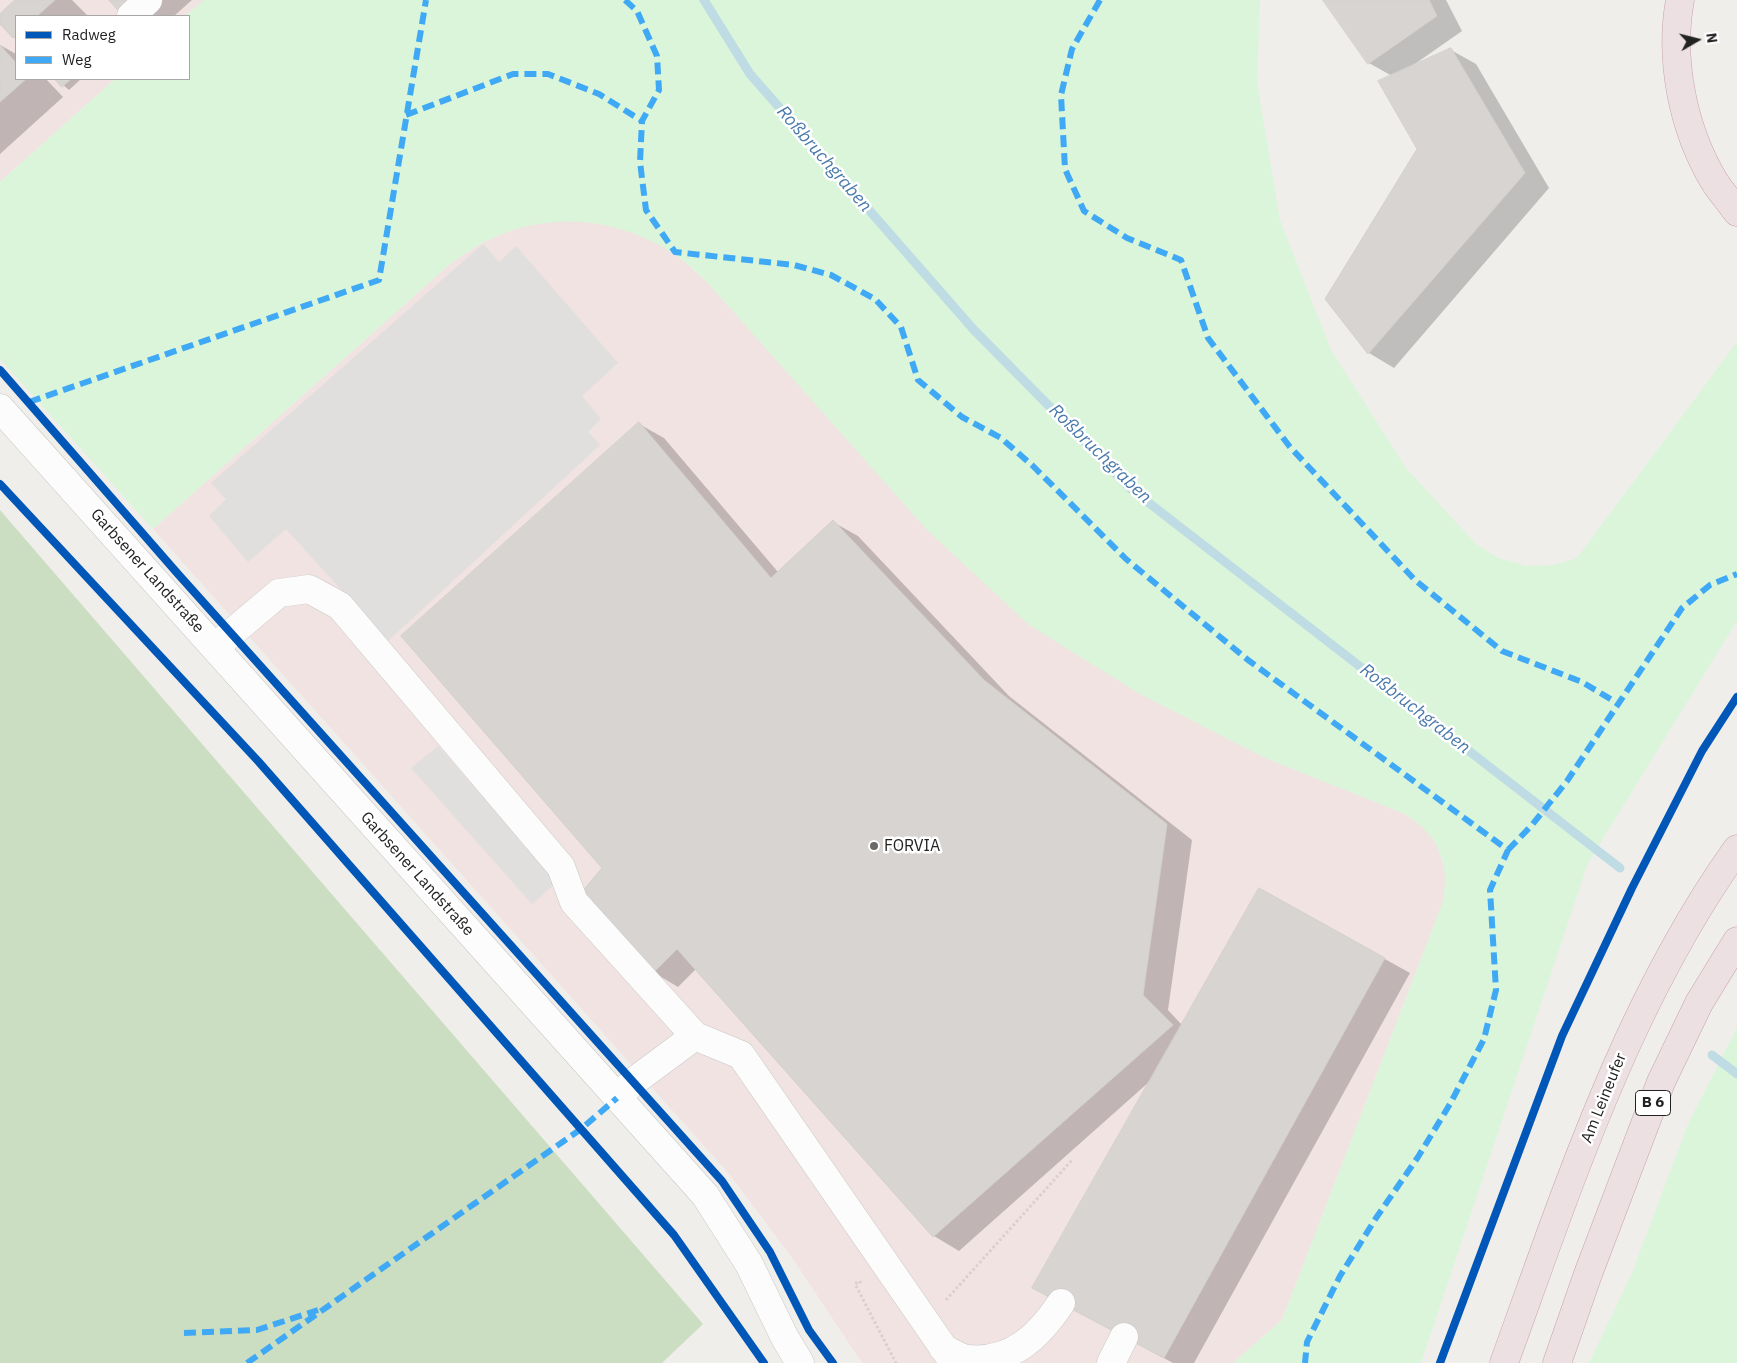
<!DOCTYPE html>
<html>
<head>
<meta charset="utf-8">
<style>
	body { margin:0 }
	#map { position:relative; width:1737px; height:1363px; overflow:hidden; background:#f0eeeb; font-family:"IBM Plex Sans",sans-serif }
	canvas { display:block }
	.legend { position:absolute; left:15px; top:15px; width:175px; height:65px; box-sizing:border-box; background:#fff; border:1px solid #a7a7a7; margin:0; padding:6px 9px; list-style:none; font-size:15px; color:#222 }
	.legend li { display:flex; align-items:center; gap:10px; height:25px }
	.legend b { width:25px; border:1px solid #a7a7a7 }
	.north { position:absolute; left:1672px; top:15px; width:50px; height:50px; -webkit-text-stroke:4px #fff; paint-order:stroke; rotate:82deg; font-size:14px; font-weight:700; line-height:20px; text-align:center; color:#222 }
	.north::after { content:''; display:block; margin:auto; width:18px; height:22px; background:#222; clip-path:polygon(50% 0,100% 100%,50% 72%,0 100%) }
</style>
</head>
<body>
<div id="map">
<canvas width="1737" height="1363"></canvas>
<ul class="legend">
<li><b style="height:6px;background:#0057b8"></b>Radweg</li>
<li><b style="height:6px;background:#3fa9f5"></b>Weg</li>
</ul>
<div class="north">N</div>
</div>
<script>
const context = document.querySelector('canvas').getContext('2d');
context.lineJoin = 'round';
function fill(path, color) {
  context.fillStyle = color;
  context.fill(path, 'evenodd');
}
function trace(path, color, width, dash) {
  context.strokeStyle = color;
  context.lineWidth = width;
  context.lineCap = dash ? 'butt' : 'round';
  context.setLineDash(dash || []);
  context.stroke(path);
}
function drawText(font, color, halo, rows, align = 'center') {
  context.font = font + ' "IBM Plex Sans",sans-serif';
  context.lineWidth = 5;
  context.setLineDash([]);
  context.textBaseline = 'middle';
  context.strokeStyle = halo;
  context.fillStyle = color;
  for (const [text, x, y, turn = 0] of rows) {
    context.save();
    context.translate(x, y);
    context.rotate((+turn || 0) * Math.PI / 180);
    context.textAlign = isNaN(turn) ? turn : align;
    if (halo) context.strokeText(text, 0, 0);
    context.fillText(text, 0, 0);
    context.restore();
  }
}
const commercial = new Path2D(`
	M0,0H204L185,16H16V79H115L0,182Z
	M556,221L588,222L621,228L643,236L676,254L707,282L929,530L1266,758L1403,813L1423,826L1437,844L1446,874L1443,902L1282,1320L1233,1363H862L795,1262L730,1175L153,529L451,263L481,243L501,234L525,226Z`);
const forest = new Path2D(`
	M0,510L703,1324L662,1363H0Z`);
const park = new Path2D(`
	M204,0H1260L1257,82L1280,220L1331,350L1406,468L1476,544L1498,558L1527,566L1553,565L1577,558L1737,342V621L1588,863L1421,1363H1233L1282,1320L1441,907C1453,869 1439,833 1403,813L1265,758L1140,694L1029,625L927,530L707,282C653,225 570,205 497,236C480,243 466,253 451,263L153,529L0,359V182L115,79H189V16H185Z
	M1737,1028V1363H1589L1632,1273L1688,1124Z`);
const parking = new Path2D(`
	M483,244L499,262L516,246L618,363L582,396L601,419L588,432L600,445L388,641L286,529L248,562L209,516L226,499L211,483Z
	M438,746L557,882L532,904L411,768Z`);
const shadow = new Path2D(`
	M17,0H72L88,16H16V39L0,23V15Z
	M111,0H192L174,16H130Z
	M1324,0H1446L1462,31L1412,66L1451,50L1476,64L1549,188L1394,368L1369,353L1327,298L1419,149L1392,76L1369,63Z
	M0,45L16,54V79H46L63,97L0,154Z
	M56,79H81L69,90Z
	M639,424L664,438L778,572L833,522L858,536L1009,696L1192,840L1168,1010L1182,1025L1259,889L1410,973L1194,1363H1173L1058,1301L1149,1082L959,1251L934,1236L696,969L678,987L653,972L604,868Z`);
const stream = new Path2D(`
	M704,0L750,74L974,330L1131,489L1620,868
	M1712,1055L1737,1074`);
const building = new Path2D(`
	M15,0H55L37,16H16V35L13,38L0,24V14Z
	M109,0H134L120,12Z
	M1323,0H1429L1437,16L1368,64Z
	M0,45L16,63V79H26L0,102Z
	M1451,48L1525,173L1368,354L1325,299L1417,149L1378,81Z
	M55,79H71L62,87Z
	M639,422L771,578L833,520L984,680L1167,824L1143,995L1173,1025L933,1237L677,949L653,973L580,894L602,868L401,636Z
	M1259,888L1385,958L1164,1358L1032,1288Z`);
const path = new Path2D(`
	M861,1283L859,1281L855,1284L896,1363
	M946,1300L1072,1160`);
const minor = new Path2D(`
	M131,16L148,0
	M0,408L705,1195L749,1264L785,1338L800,1363
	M215,647L279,593L309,589L340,606L561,867L574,902L695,1036
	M617,1098L633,1082L695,1036L741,1055L954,1363
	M943,1348C951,1352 960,1358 968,1359C1012,1363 1039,1336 1061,1303
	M1111,1363L1124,1337`);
const highway = new Path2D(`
	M1680,0C1669,60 1683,129 1714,181C1721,192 1730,202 1737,212
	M1504,1363C1568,1187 1627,1003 1737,849
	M1557,1363L1588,1274L1661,1082L1699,1003L1737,941`);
const quiet = new Path2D(`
	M625,0L637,11L657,56L659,90L642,121L640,162L646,210L675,252L794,265L831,275L875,299L901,327L918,380L962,417L1001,438L1033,466L1126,559L1248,660L1508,850L1490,890L1496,990L1484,1039L1450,1104L1418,1157L1376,1218L1340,1276L1307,1342L1305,1363
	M1100,0L1072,49L1061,95L1065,169L1084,211L1127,238L1181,260L1208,338L1290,447L1415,580L1502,651L1582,682L1617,703
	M406,115L513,74H548L599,94L642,121
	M29,402L379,280L426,0
	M1508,850L1532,825L1567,781L1682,608L1710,585L1737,574
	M184,1333L257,1330L318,1310
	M247,1363L581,1129L617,1098`);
const cycleway = new Path2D(`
	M0,370L178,574L722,1181L770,1252L809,1330L833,1363
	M0,484L258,761L674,1235L764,1363
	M1440,1363L1562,1036L1632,888L1702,751L1737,697`);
const markers = [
	[874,846,5,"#6a6968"]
];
const shields = [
	[1653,1103,35]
];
const shieldNames = [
	["B 6",1653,1103]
];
const streetNames = [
	["Garbsener Landstraße",147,571,48],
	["Garbsener Landstraße",417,874,48],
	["Am Leineufer",1604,1098,-68]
];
const poiNames = [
	["FORVIA",884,846]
];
const waterNames = [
	["Roßbruchgraben",824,159,49],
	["Roßbruchgraben",1100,454,44],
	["Roßbruchgraben",1415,709,38]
];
fill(commercial, '#f1e3e1');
fill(forest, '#cbdec1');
fill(park, '#daf5da');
fill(parking, '#e0dfde');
fill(shadow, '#0003');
trace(stream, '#bfdbe3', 9);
fill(building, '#d7d4d2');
trace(building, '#d3d0cc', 1);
trace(minor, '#c9c8c7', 29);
trace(highway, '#c5a2ac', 29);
trace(path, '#dccecd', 3, [2.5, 2.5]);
trace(minor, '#fdfcfc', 28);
trace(highway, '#ece0e2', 28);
trace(quiet, '#3fa9f5', 6, [12, 6]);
trace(cycleway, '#0057b8', 8);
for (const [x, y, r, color] of markers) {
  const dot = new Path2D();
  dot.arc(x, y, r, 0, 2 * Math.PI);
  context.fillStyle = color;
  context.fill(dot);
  trace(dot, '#fff', 2);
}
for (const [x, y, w] of shields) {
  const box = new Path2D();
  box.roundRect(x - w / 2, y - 12.5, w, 25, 4);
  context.fillStyle = '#fff';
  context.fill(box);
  trace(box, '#222', 1);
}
drawText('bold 15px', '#222', null, shieldNames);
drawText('16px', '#222', '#fff', streetNames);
drawText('16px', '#222', '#fff', poiNames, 'left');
drawText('italic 18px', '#4a7aab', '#fff', waterNames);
</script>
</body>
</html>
